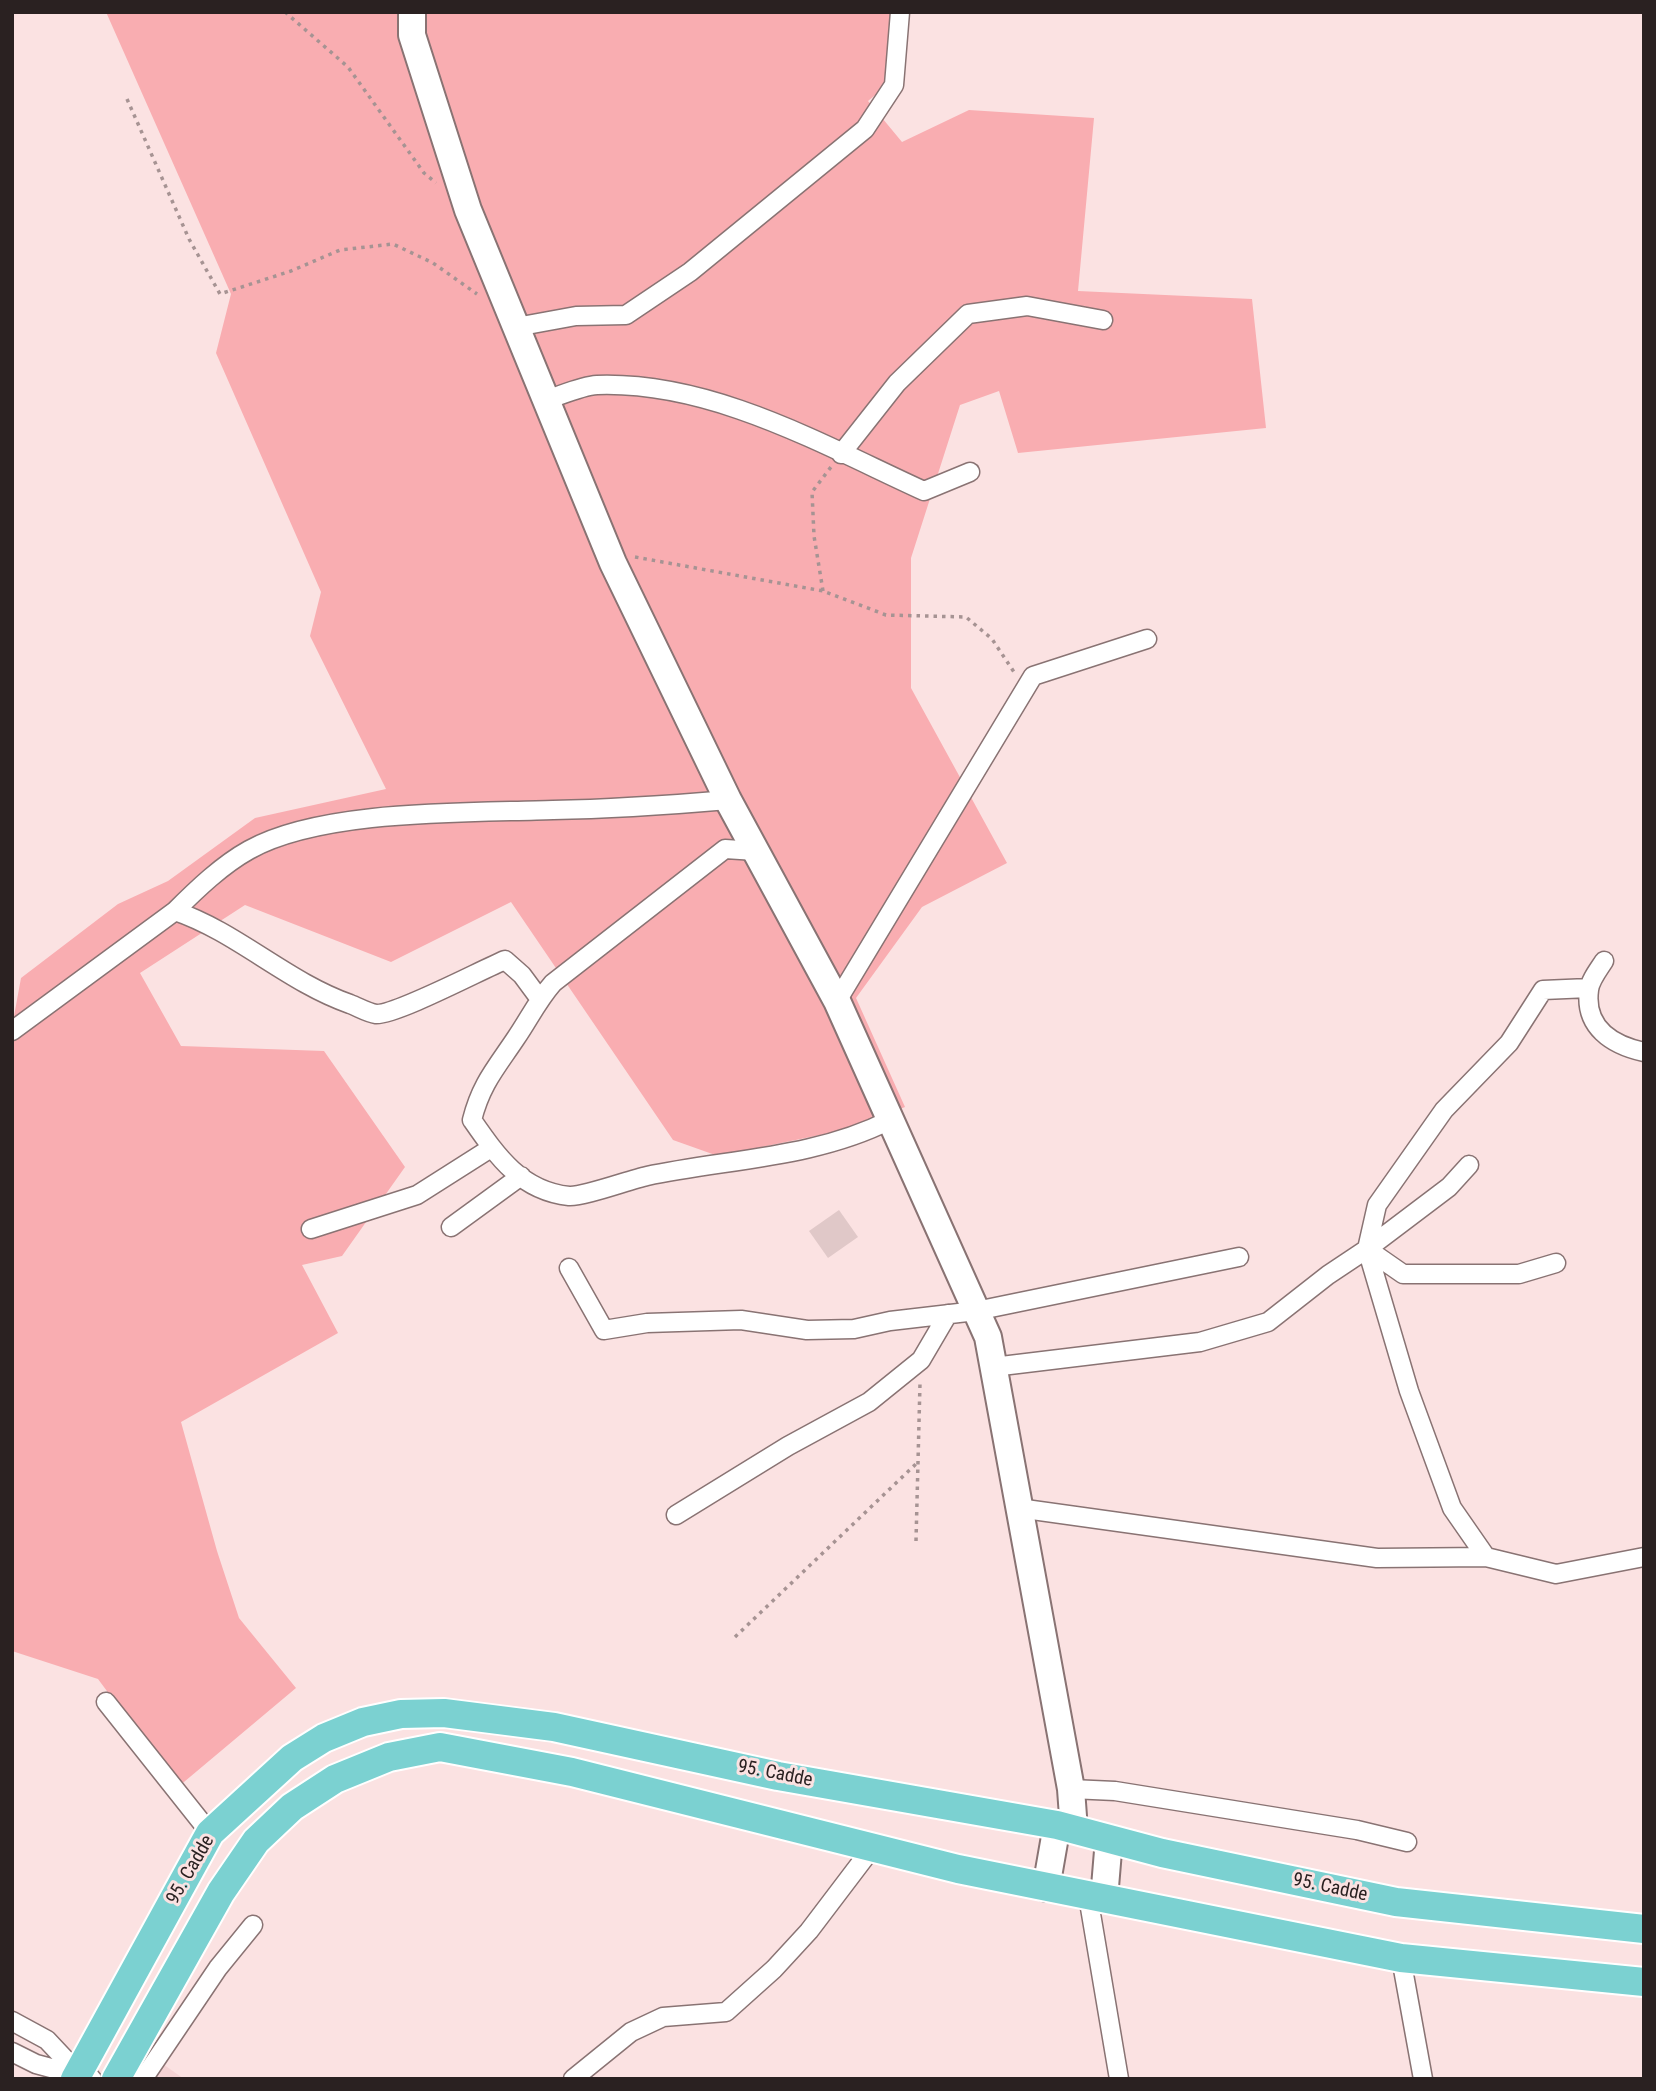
<!DOCTYPE html>
<html>
<head>
<meta charset="utf-8">
<style>
	body { margin:0 }
	#map { position:relative; width:1656px; height:2091px; overflow:hidden; background:#fbe2e2; font-family:"Roboto Condensed",sans-serif }
	canvas { display:block }
	.frame { position:absolute; inset:0; border:14px solid #2a2121; pointer-events:none }
</style>
</head>
<body>
<div id="map">
<canvas width="1656" height="2091"></canvas>
<div class="frame"></div>
</div>
<script>
const context = document.querySelector('canvas').getContext('2d');
context.lineJoin = 'round';
function fill(path, color) {
  context.fillStyle = color;
  context.fill(path, 'evenodd');
}
function trace(path, color, width, dash) {
  context.strokeStyle = color;
  context.lineWidth = width;
  context.lineCap = dash ? 'butt' : 'round';
  context.setLineDash(dash || []);
  context.stroke(path);
}
function drawText(font, color, halo, rows, align = 'center') {
  context.font = font + ' "Roboto Condensed",sans-serif';
  context.lineWidth = 6;
  context.setLineDash([]);
  context.textBaseline = 'middle';
  context.strokeStyle = halo;
  context.fillStyle = color;
  for (const [text, x, y, turn = 0] of rows) {
    context.save();
    context.translate(x, y);
    context.rotate((+turn || 0) * Math.PI / 180);
    context.textAlign = isNaN(turn) ? turn : align;
    if (halo) context.strokeText(text, 0, 0);
    context.fillText(text, 0, 0);
    context.restore();
  }
}
const built = new Path2D(`
	M146,2052L184,2079H131Z`);
const green = new Path2D(`
	M106,12H907L902,73L868,101L902,142L969,110L1094,118L1078,291L1252,299L1266,428L1018,453L999,391L960,405L911,558V688L1007,863L922,907L856,998L905,1107L849,1129L718,1156L673,1140L511,902L391,962L245,905L140,973L181,1046L324,1051L405,1167L342,1256L302,1265L338,1333L181,1422L217,1551L239,1618L296,1688L178,1787L98,1679L12,1651V1027L21,978L118,904L168,881L255,818L386,789L310,636L321,592L216,353L231,294Z`);
const building = new Path2D(`
	M839,1210L858,1237L828,1258L809,1231Z`);
const path = new Path2D(`
	M285,12L348,67L424,173L436,183
	M127,99L189,239L220,294L291,271L340,250L393,244L433,263L477,294
	M635,557L823,591L886,615L966,617L992,639L1014,672
	M823,591L814,536L812,492L831,467
	M916,1541L920,1383
	M735,1637L918,1462`);
const street = new Path2D(`
	M516,327L576,316L626,315L690,272L865,129L894,85L900,12
	M546,400C562,395 581,386 597,385C712,381 823,445 924,491L970,472
	M841,454L897,383L968,314L1027,306L1103,320
	M756,851L725,849L553,983C538,1000 529,1019 516,1038C496,1068 481,1084 472,1120C497,1156 521,1191 569,1196C583,1197 629,1180 647,1176C728,1159 815,1158 890,1120
	M175,911C237,932 287,982 350,1004C358,1007 368,1013 376,1014C396,1015 481,970 505,960L522,975L539,998
	M1604,961C1599,969 1590,980 1589,990C1584,1027 1612,1045 1644,1052
	M837,1001L1033,676L1147,639
	M12,1031L175,911C197,889 222,865 249,850C322,809 468,813 553,810C611,809 669,805 728,800
	M451,1227L521,1176
	M311,1229L417,1195L491,1148
	M1367,1249L1377,1205L1444,1110L1509,1043L1543,990L1589,988
	M1367,1249L1403,1274H1519L1556,1263
	M1367,1249L1449,1187L1469,1165
	M569,1268L604,1330L647,1323L741,1320L807,1330L854,1329L890,1321L976,1311L1239,1257
	M993,1367L1200,1342L1268,1322L1328,1275L1367,1249L1409,1391L1452,1508L1486,1557
	M1018,1508L1377,1558L1486,1557L1556,1574L1644,1557
	M676,1515L788,1446L869,1402L921,1360L948,1314
	M106,1702L210,1833
	M1071,1789L1115,1791L1357,1830L1407,1842
	M1088,1896L1119,2079
	M1401,1958L1423,2079
	M12,2021L47,2040L78,2073
	M12,2052L36,2064L92,2079
	M143,2079L218,1968L253,1925
	M573,2079L631,2032L663,2017L726,2012L774,1969L809,1931L872,1848`);
const secondary = new Path2D(`
	M412,12V35L468,210L613,563L728,800L837,1001L988,1337L1071,1789L1074,1830
	M1046,1888L1057,1825
	M1104,1899L1109,1839`);
const primary = new Path2D(`
	M75,2079L210,1833L292,1758L324,1738L363,1722L401,1714L444,1713L554,1727L778,1776L1057,1825L1162,1853L1396,1902L1644,1929
	M116,2079L221,1892L256,1841L292,1807L335,1779L389,1757L440,1747L572,1772L958,1869L1401,1958L1644,1982`);
const streetNames = [
	["95. Cadde",775,1774,11],
	["95. Cadde",191,1870,-60],
	["95. Cadde",1330,1888,12]
];
fill(built, '#f5d3d4');
fill(green, '#f9adb1');
fill(building, '#e0c8c8');
trace(street, '#897373', 21);
trace(secondary, '#897373', 30);
trace(primary, '#fff', 32);
trace(path, '#a69393', 3.5, [3.5, 5]);
trace(street, '#fff', 18);
trace(secondary, '#fff', 26);
trace(primary, '#7bd1d1', 28);
drawText('19px', '#2a2121', '#fbe2e2', streetNames);
</script>
</body>
</html>
